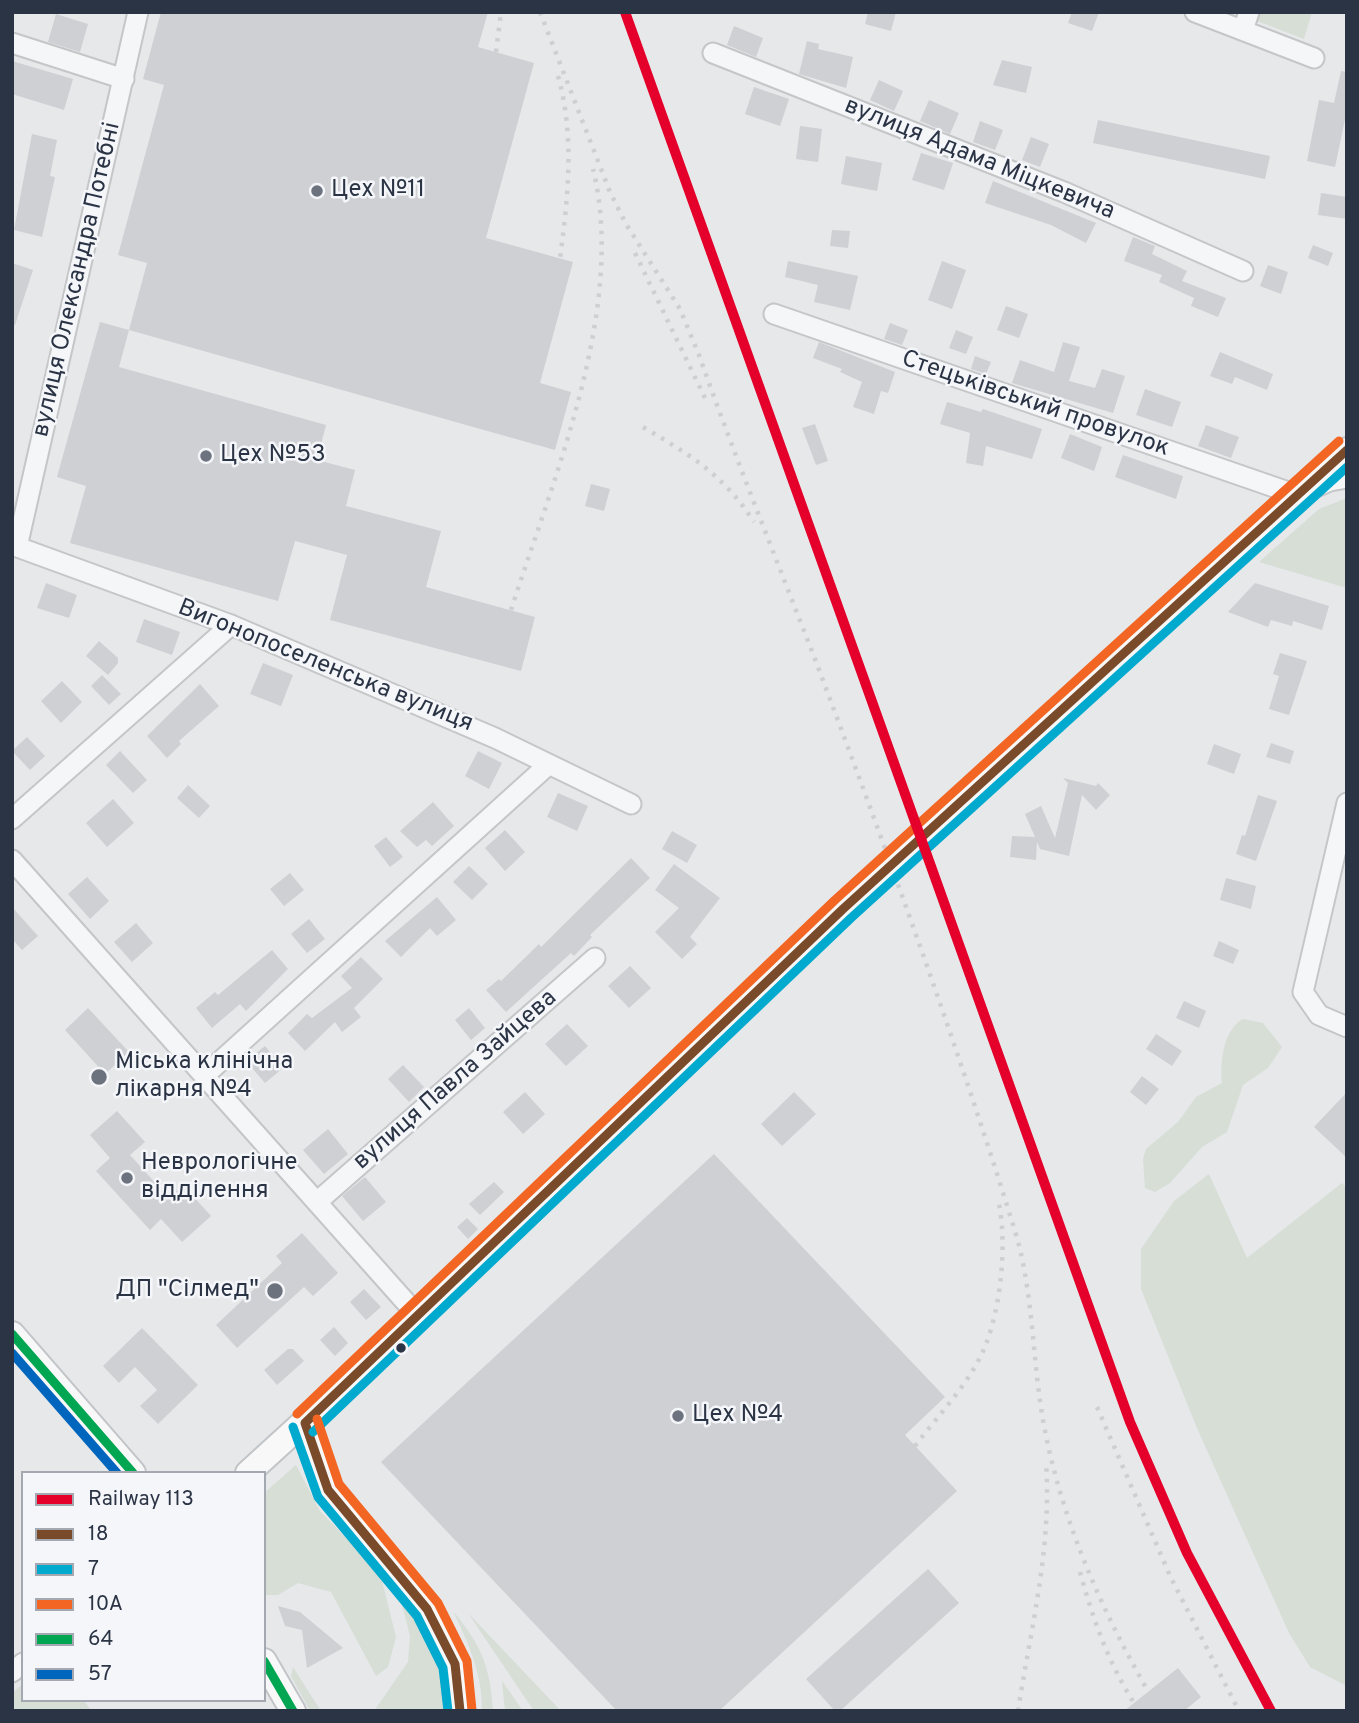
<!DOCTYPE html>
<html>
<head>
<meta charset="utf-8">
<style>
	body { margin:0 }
	#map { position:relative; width:1359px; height:1723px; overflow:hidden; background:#e6e8ea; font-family:Overpass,sans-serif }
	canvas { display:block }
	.frame { position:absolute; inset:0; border:14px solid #2b3445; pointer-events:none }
	.legend { position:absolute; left:21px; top:1471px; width:245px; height:231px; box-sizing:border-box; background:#f4f6f9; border:2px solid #a4a8b1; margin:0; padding:9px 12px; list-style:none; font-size:21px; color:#2b3445 }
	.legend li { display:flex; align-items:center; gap:14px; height:35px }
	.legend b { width:35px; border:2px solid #a4a8b1 }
</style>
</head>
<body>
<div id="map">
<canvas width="1359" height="1723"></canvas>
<div class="frame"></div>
<ul class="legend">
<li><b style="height:9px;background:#e4002b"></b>Railway 113</li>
<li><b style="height:9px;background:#7a4b2a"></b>18</li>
<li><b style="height:9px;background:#00a9ce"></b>7</li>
<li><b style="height:9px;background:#f26522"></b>10А</li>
<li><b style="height:9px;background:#00a651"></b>64</li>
<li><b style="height:9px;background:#0065bd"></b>57</li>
</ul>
</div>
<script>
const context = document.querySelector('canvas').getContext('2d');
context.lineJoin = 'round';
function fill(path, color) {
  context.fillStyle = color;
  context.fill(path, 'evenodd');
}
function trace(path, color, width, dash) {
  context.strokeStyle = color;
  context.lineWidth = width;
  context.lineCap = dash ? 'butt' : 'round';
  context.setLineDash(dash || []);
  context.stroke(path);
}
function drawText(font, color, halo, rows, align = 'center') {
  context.font = font + ' Overpass,sans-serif';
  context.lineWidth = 5;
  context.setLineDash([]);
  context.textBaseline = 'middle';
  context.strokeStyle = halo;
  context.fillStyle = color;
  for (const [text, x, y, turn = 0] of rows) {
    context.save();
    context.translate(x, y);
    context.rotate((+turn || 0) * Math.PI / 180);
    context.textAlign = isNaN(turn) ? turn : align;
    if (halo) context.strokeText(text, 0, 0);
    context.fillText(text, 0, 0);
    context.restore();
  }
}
const green = new Path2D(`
	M1260,12H1312L1304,39L1257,21Z
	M1347,498V588L1259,562L1319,509Z
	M1243,1019L1263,1023L1282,1047L1268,1068L1243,1085L1227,1132L1202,1147L1170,1183L1155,1192L1145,1188L1143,1159L1146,1149L1178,1122L1196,1097L1222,1083C1220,1062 1223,1030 1243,1019Z
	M1209,1174L1247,1258L1342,1183L1347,1188V1686L1310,1667L1289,1633L1197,1428L1141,1289V1249L1174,1201Z
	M296,1465L320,1511L380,1573L396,1637L388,1667L376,1676L331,1592L298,1583L278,1595H264V1493Z
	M398,1589C425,1627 446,1663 446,1711H374L408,1662L410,1636Z
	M453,1611C481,1645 490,1665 493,1711H482C483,1675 468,1642 453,1611Z
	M468,1613L561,1711H534Z
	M293,1667L321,1711H310L291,1676Z
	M502,1681L523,1711H505Z
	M23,1684V1700H83L92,1711H12V1693Z`);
const building = new Path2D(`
	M161,12H488L478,47L534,63L486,238L573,262L540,383L571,392L555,450L129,330L147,263L118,255L164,85L143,79Z
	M868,12H896L891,31L865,24Z
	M1072,12H1099L1092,31L1068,23Z
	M56,14L88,24L80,52L48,42Z
	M734,26L763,38L756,57L727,45Z
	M807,41L819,44L818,49L853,57L846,88L799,74Z
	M1002,60L1032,67L1026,93L993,85Z
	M12,61L73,79L64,110L12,94Z
	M1341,71L1347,72V110L1335,167L1307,161L1319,100L1334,103Z
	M879,80L903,91L894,111L870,100Z
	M754,87L789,99L780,126L745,114Z
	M929,100L959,113L950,134L920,121Z
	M1098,120L1270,156L1265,179L1093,143Z
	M980,121L1003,130L995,150L973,142Z
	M800,126L822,129L818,162L796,159Z
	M32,134L57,140L50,176L55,177L42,237L14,230Z
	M1031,137L1049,144L1040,167L1022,160Z
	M921,153L953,163L944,190L912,180Z
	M846,156L882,163L877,191L841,184Z
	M993,181L1096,223L1086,243L1051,225L985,203Z
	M1321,193L1347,197V219L1318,215Z
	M832,230L850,231L848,248L830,246Z
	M1133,237L1155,246L1152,254L1187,271L1182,281L1226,298L1218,317L1191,306L1194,298L1159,282L1162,275L1124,261Z
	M1313,245L1333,253L1328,266L1308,258Z
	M788,261L858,276L850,310L814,302L818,285L785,277Z
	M942,261L966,270L952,309L928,300Z
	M12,263L33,270L15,325H12Z
	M1268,265L1288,272L1281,294L1260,286Z
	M1006,306L1028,314L1019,338L997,330Z
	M100,322L129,330L119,367L326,425L317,460L355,470L346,506L441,531L426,587L535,617L521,671L330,620L347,555L295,541L278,601L70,543L86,486L57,477Z
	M890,323L908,330L902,345L884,339Z
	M956,330L973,337L966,354L949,348Z
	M819,342L895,372L888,393L881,391L874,414L853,407L862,382L840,372L842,369L813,358Z
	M1063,342L1080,347L1069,381L1095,388L1102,369L1125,376L1113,413L1012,383L1020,360L1054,372Z
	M1220,352L1273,374L1267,390L1235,377L1232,384L1210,376Z
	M975,356L991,362L986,374L971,369Z
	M1145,389L1181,402L1172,427L1136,415Z
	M947,402L981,412L983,409L1042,429L1032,459L986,446L983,466L966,463L970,433L940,424Z
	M815,424L828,461L816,465L802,428Z
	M1206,425L1239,437L1231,458L1198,446Z
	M1070,434L1102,447L1094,471L1061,458Z
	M1123,455L1183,476L1176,499L1115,477Z
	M591,484L610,489L604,511L585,506Z
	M46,583L77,595L69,618L37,608Z
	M1255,583L1329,606L1322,630L1293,621L1292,626L1271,620L1268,627L1228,612Z
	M144,619L180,632L172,655L136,642Z
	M99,641L118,658V663L108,675L86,656Z
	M1280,653L1307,661L1289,715L1269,709L1279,676L1273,674Z
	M263,663L293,675L281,706L250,694Z
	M102,675L121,694L109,705L91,686Z
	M62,681L82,702L61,723L41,701Z
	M200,684L219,706L179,741L181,744L167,758L147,736Z
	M27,737L45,756L30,770L12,751Z
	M1271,743L1294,751L1290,764L1266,757Z
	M1214,744L1241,754L1234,774L1207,764Z
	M120,751L147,780L133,793L106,765Z
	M478,751L502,763L489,789L465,776Z
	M1063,778L1096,786L1098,783L1110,795L1096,810L1082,795L1069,856L1040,849L1037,842L1036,860L1010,857L1012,836L1035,837L1025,814L1041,806L1055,838L1068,783Z
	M188,785L210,806L199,818L177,798Z
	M558,793L588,806L577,831L547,817Z
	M1258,795L1277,801L1256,861L1236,854L1242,835L1245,836Z
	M113,799L134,823L107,847L86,823Z
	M433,802L454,826L432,846L426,840L417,847L400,831Z
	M505,830L525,852L505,871L485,848Z
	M672,831L697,845L687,863L662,849Z
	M386,837L403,857L390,867L374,846Z
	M631,858L650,878L590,935L592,937L574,956L571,953L506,1012L486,990L499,979L501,981L539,944L541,947Z
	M674,864L720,898L690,937L697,944L682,959L655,932L679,908L655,890Z
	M469,866L488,884L472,900L453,882Z
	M290,873L304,890L284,906L270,889Z
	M87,877L109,901L90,919L68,894Z
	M1226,878L1256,886L1251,909L1220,900Z
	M437,897L456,920L437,936L430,928L401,957L385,941Z
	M12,907L38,936L22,950L12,939Z
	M309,919L325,939L307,953L291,934Z
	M136,923L153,943L132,962L114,942Z
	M1219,941L1239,950L1233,964L1213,956Z
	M272,950L288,969L246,1011L240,1004L212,1028L196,1008L215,992L218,995Z
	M361,957L383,979L354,1008L361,1017L342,1032L335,1022L305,1051L288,1033L307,1014L312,1018L352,988L341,976Z
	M630,966L651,988L629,1008L608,986Z
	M1184,1001L1206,1011L1199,1028L1176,1018Z
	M88,1008L129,1052L105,1074L65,1030Z
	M469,1008L485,1028L471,1040L455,1020Z
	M567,1024L588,1046L566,1066L545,1044Z
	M1156,1034L1182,1051L1172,1066L1146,1049Z
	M265,1046L283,1068L265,1083L246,1061Z
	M403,1065L424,1087L409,1102L388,1079Z
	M1142,1076L1159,1089L1146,1105L1130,1092Z
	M525,1092L545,1114L523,1134L503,1112Z
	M794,1092L816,1114L782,1146L761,1124Z
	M1347,1092V1158L1314,1127Z
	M117,1111L145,1142L130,1155L169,1198L183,1185L211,1216L182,1242L161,1219L150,1230L96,1171L110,1158L90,1135Z
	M328,1129L348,1154L324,1174L303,1150Z
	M714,1154L945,1397L905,1435L957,1491L719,1711H617L381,1462Z
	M365,1177L386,1202L363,1221L342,1196Z
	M494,1182L504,1192L480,1215L469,1204Z
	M467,1218L478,1229L468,1239L457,1227Z
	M302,1233L338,1273L313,1296L304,1287L237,1348L216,1325L282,1263L276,1256Z
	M364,1289L381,1307L366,1320L350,1302Z
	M334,1327L348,1343L335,1356L320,1340Z
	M142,1328L198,1385L158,1424L140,1406L157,1390L135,1367L119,1383L103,1366Z
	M288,1349H293L304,1361L277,1385L264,1370Z
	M928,1569L959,1603L840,1711H835L806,1679Z
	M278,1606L300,1612L343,1648L307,1668L302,1630L285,1626Z
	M1178,1668L1201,1697L1184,1711H1124Z`);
const minor = new Path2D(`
	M1195,12L1314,58
	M1243,30L1249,12
	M12,43L124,79
	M713,53L1064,192L1243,271
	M774,314L1297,495L1330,481L1347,478
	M12,545L231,625L495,738L631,804
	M17,547L138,12
	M1347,803L1303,992L1319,1015L1347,1027
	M12,819L231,625
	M12,860L419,1317
	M205,1075L548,765
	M317,1202L595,958
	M12,1672L23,1663`);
const major = new Path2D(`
	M989,773L1347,450
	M12,1334L133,1473
	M305,1423L328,1490L427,1609L455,1664L460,1711
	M248,1473L419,1317L843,909
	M264,1661L293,1711`);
const rail = new Path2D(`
	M540,12L610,192L626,224L680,309L699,355C736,460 778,563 818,667C888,854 956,1041 1015,1231C1033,1291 1032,1353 1042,1414C1058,1511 1099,1606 1148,1691
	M496,52L501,12
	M558,76C575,136 568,198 560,258
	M635,253L705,398
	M643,427C690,455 723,474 754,522
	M511,610C553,479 627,307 593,169
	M1097,1407L1171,1578L1239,1711
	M915,1446C939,1414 972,1381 986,1344C1001,1305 1007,1245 999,1204
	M1080,1572C1093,1619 1108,1662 1134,1703
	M1018,1711C1031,1627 1052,1547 1046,1462`);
const majorBridge = new Path2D(`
	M843,909L989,773`);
const bus1 = new Path2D(`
	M305,1423L843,909L1347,450
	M305,1423L328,1490L427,1609L455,1664L460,1711`);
const bus2 = new Path2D(`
	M293,1427L318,1497L417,1616L443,1668L448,1711
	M313,1432L851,918L1347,467`);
const bus3 = new Path2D(`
	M297,1414L835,900L1339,441
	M317,1419L339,1484L438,1603L467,1661L472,1710`);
const bus4 = new Path2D(`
	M12,1334L133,1473
	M264,1661L293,1711`);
const bus5 = new Path2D(`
	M12,1353L117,1473`);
const rail1 = new Path2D(`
	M625,12L1130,1422L1187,1553L1271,1711`);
const markers = [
	[317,191,7,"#6c737f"],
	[206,456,7,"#6c737f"],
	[99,1077,9,"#6c737f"],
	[127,1178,7,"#6c737f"],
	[275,1291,9,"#6c737f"],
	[401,1348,6,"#2b3445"],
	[678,1416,7,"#6c737f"]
];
const streetNames = [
	["вулиця Адама Міцкевича",979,160,22],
	["вулиця Олександра Потебні",78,280,-77],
	["Стецьківський провулок",1035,405,19],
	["Вигонопоселенська вулиця",325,667,22],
	["вулиця Павла Зайцева",456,1081,-41]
];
const poiNames = [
	["Цех №11",331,191],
	["Цех №53",220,456],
	["Міська клінічна",115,1063],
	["лікарня №4",115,1091],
	["Неврологічне",141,1164],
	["відділення",141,1192],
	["ДП \"Сілмед\"",259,1291,"right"],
	["Цех №4",692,1416]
];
fill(green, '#d6ded6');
fill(building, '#ced0d3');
trace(minor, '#c4c6c8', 23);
trace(major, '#c2c5c8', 28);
trace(minor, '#f5f6f7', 19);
trace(major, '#f8f8f8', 24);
trace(rail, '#cecfd2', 4.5, [3.5, 7]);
trace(majorBridge, '#c2c5c8', 28, []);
trace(majorBridge, '#f8f8f8', 24);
trace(bus1, '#7a4b2a', 9);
trace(bus2, '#00a9ce', 9);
trace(bus3, '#f26522', 9);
trace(bus4, '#00a651', 9);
trace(bus5, '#0065bd', 9);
trace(rail1, '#e4002b', 10);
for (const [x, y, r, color] of markers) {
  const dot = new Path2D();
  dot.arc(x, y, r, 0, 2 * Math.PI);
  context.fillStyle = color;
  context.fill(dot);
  trace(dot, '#f4f6f9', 2.5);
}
drawText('24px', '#2b3445', '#f4f6f9', streetNames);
drawText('24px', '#2b3445', '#f4f6f9', poiNames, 'left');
</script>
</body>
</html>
